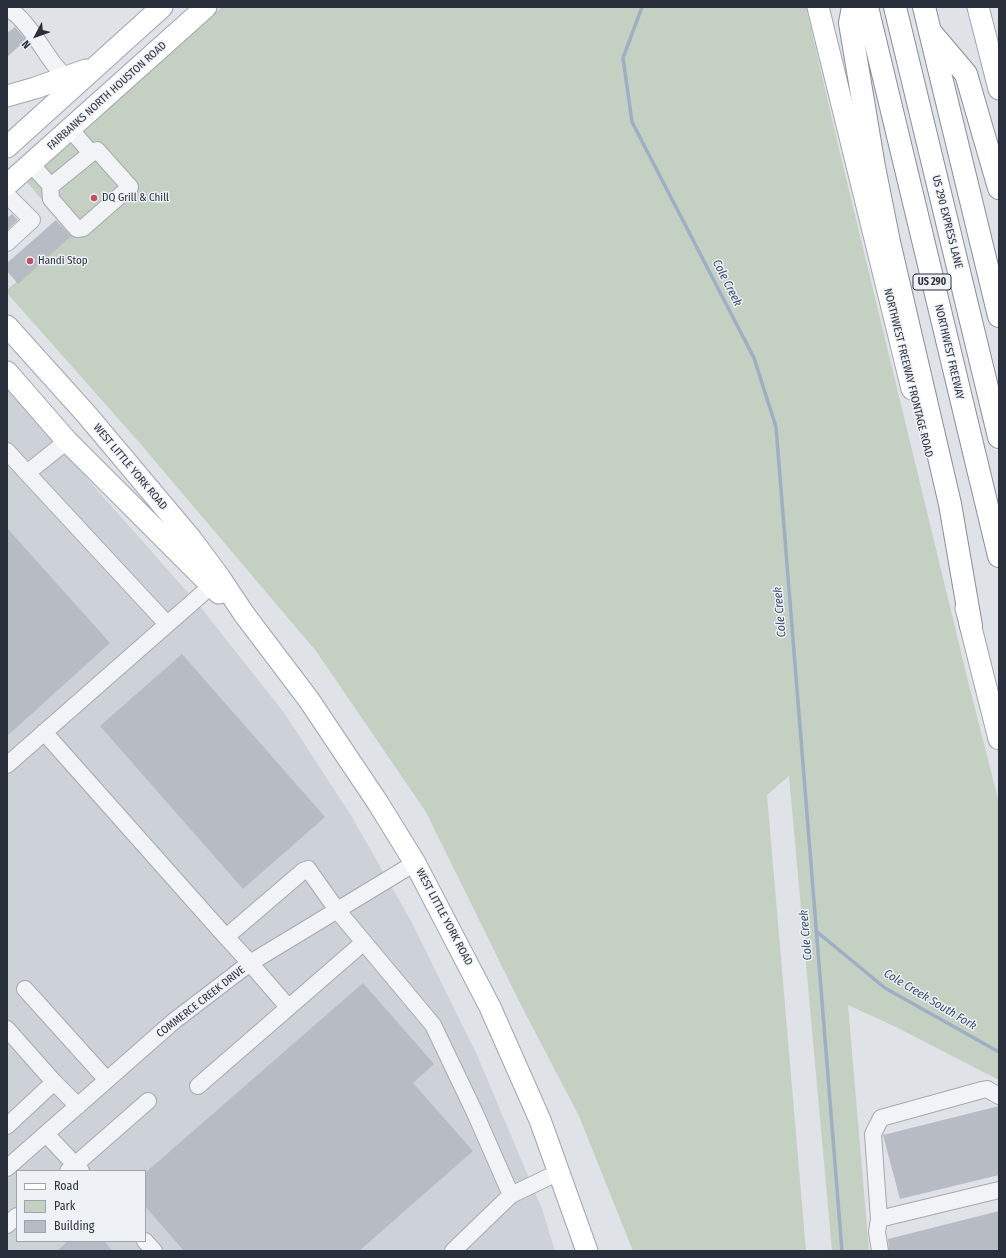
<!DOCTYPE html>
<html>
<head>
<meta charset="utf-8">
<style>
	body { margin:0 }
	#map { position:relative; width:1006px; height:1258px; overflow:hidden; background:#dfe2e7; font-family:"Fira Sans Condensed",sans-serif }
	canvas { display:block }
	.frame { position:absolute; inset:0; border:8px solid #29303c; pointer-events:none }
	.legend { position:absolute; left:16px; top:1170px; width:130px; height:72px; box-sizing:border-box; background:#eef1f5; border:1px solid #9fa4ab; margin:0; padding:5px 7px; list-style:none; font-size:12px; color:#29303c }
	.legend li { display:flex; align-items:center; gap:8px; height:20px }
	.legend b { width:20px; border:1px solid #9fa4ab }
	.north { position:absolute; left:16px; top:16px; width:40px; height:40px; -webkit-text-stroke:3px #eef1f5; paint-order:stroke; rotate:229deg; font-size:11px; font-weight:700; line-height:16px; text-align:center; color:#29303c }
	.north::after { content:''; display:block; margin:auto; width:14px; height:18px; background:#29303c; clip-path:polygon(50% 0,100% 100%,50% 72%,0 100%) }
</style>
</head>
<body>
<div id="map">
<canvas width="1006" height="1258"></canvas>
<div class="frame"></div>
<ul class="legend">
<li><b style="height:5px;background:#fff"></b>Road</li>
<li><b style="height:11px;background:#c4d0c1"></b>Park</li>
<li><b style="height:11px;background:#b7bbc3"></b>Building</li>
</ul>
<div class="north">N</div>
</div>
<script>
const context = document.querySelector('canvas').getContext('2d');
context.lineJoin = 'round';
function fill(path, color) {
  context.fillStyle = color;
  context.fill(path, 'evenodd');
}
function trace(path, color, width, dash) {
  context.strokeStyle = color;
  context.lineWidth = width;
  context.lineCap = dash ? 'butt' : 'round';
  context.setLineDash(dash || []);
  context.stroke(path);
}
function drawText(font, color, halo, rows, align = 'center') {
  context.font = font + ' "Fira Sans Condensed",sans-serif';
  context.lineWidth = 3;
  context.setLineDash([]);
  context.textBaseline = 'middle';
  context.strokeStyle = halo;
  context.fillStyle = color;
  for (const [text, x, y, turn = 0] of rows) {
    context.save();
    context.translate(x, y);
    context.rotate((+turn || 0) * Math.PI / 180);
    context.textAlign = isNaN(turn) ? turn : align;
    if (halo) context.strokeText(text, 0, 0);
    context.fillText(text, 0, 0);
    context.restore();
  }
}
const built = new Path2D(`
	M7,388L198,604L285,714L352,817L411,921L477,1055L542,1209L555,1251H7ZM17,1171H145V1241H17Z`);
const green = new Path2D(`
	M222,7H806L839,149L968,681L999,803V1080L896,1027L848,1005L869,1251H832L789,776L767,795L806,1251H633L579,1116L522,1007L426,812L316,651L138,441L7,293V290L71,234L26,181Z`);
const stream = new Path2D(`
	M642,7L623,58L632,122L754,358L776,427L842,1251
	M816,931L885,988L999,1052`);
const building = new Path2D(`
	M15,27L26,40L7,57V33Z
	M12,214L18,220L7,230V218Z
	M56,220L71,236L18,284L7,271V263Z
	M7,528L110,643L7,736Z
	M182,654L325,817L243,889L100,726Z
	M363,983L434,1064L413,1083L473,1151L359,1251H184L145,1206V1173Z
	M999,1106V1175L900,1199L883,1135Z
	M999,1211V1251H889L888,1239Z
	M68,1241H104L113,1251H57Z`);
const minor = new Path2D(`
	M7,8C24,16 42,48 53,63C59,70 65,77 71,85
	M70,129L91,153
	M31,164L50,185H52L94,151L97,150L130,187L83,228L77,229L51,199L50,185
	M7,195L32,220L7,243
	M7,451L27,473L67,441
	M27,473L167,624
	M44,732L218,928L250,963L288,1007
	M7,765L211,586
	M226,937L303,871L308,869L337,910L433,1025L475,1113L511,1195
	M25,989L107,1080
	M7,1029L54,1082
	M198,1086L364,942
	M7,1126L54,1082L78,1106
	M46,1134L81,1171
	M7,1168L174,1021L250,963L415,863
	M68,1171L148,1101
	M879,1219L873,1134L881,1118L982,1090L987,1089L999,1096
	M7,1225L17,1216
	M145,1241L154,1251
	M453,1251L511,1195L559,1172
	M880,1251L877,1232L879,1219L999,1190`);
const major = new Path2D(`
	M818,7L912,389
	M978,7L999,89
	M7,96L35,88L86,70
	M7,147L162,7
	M7,185L206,7
	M7,326L87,415L192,540L220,578L244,614L309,700L378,803L415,863L490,1007L540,1120L587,1251
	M7,372L67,441L219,593
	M966,608L999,739`);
const highway = new Path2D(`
	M853,7L850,23L874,167L889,242L950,504L971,626
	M867,7L999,556
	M895,7L999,437
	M924,7L999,316
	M933,35L966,74L999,188`);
const markers = [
	[94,198,4,"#c14f5c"],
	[30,261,4,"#c14f5c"]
];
const shields = [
	[932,282,38]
];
const shieldNames = [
	["US 290",932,282]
];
const streetNames = [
	["FAIRBANKS NORTH HOUSTON ROAD",107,96,-42],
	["US 290 EXPRESS LANE",947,222,76],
	["NORTHWEST FREEWAY",949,352,77],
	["NORTHWEST FREEWAY FRONTAGE ROAD",908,373,76],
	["WEST LITTLE YORK ROAD",130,467,50],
	["WEST LITTLE YORK ROAD",444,917,62],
	["COMMERCE CREEK DRIVE",201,1002,-38]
];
const poiNames = [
	["DQ Grill & Chill",102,198],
	["Handi Stop",38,261]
];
const waterNames = [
	["Cole Creek",727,283,63],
	["Cole Creek",780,612,-95],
	["Cole Creek",806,935,-95],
	["Cole Creek South Fork",930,1000,31]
];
fill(built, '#cdd1d8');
fill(green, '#c4d0c1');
trace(stream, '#9dafc4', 3.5);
fill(building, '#b7bbc3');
trace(minor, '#a5a9b0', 18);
trace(major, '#9fa6b1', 23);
trace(highway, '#888f9c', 24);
trace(minor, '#f1f3f6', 16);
trace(major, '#fff', 21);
trace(highway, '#fff', 22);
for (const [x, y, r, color] of markers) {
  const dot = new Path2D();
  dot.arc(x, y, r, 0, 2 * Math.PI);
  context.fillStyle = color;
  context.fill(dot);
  trace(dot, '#eef1f5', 1.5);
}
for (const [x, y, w] of shields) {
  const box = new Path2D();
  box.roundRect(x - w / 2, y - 8, w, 16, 3);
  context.fillStyle = '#eef1f5';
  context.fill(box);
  trace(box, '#29303c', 1);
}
drawText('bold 10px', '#29303c', null, shieldNames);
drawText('11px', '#29303c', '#eef1f5', streetNames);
drawText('11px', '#29303c', '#eef1f5', poiNames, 'left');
drawText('italic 12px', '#374d6c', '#eef1f5', waterNames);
</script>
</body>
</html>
